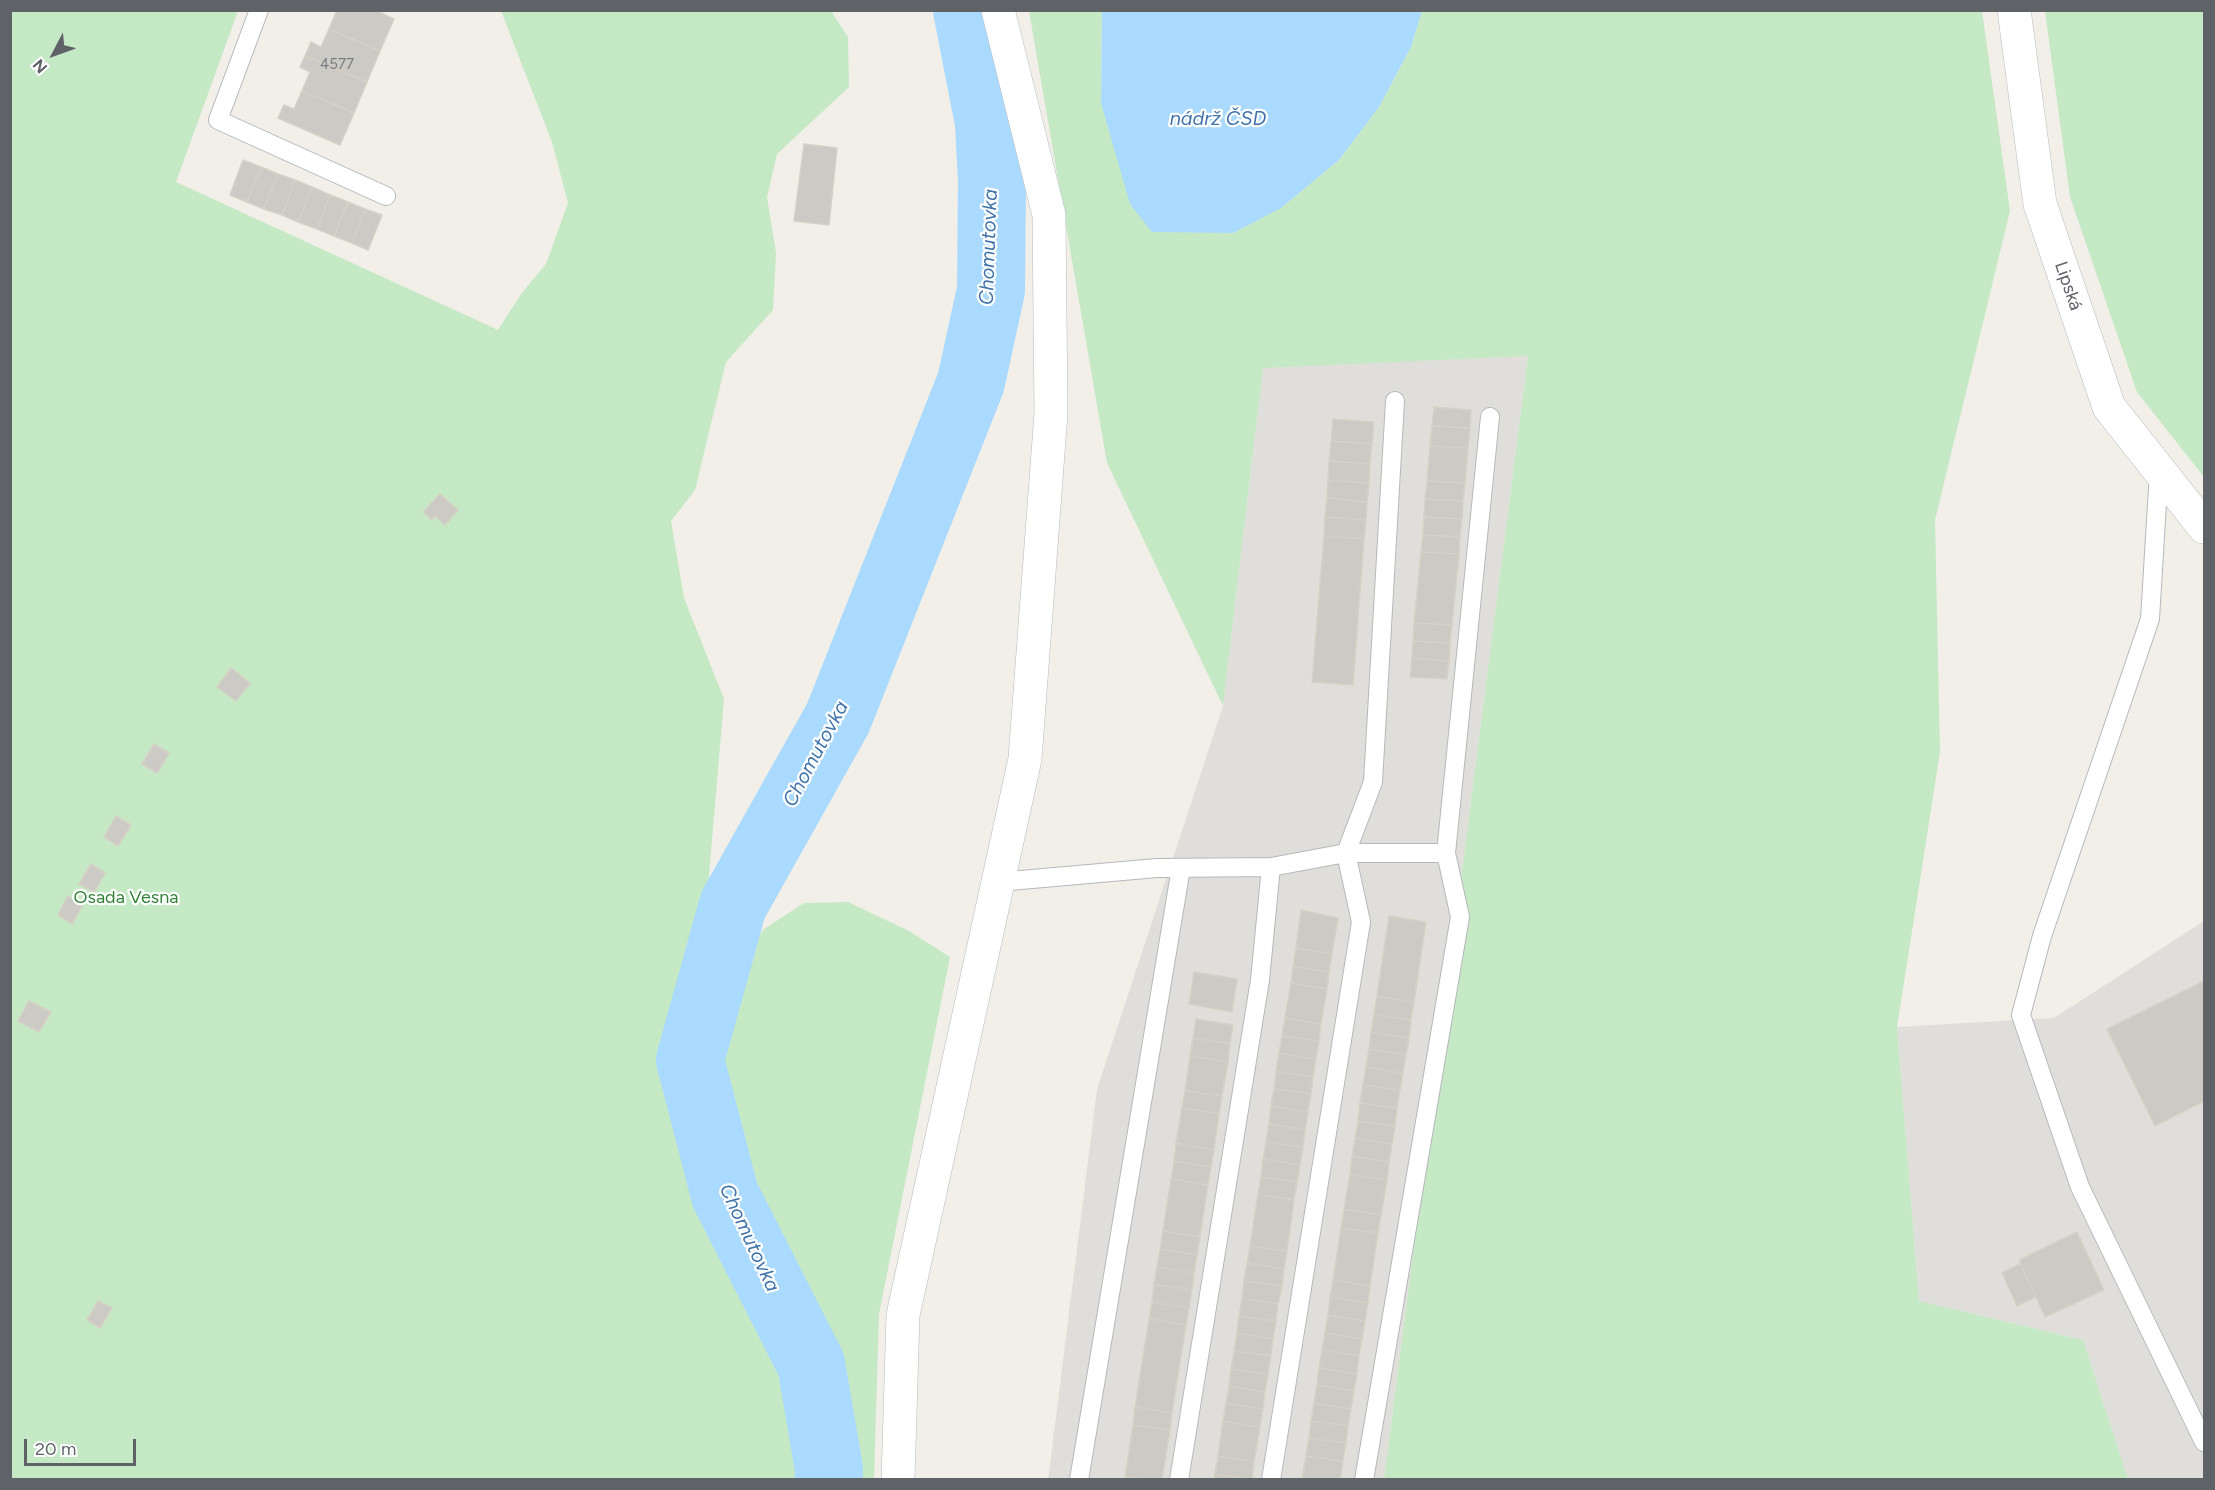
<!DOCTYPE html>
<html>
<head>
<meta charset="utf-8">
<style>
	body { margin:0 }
	#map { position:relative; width:2215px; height:1490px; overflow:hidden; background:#f1efe8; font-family:Figtree,sans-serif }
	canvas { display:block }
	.frame { position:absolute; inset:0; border:12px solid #5f6368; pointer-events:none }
	.north { position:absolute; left:24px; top:24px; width:60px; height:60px; -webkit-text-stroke:4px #fff; paint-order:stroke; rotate:229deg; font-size:16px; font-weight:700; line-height:24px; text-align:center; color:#5f6368 }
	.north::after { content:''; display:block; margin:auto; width:21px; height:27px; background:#5f6368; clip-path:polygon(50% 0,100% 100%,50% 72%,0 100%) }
	.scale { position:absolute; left:24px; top:1439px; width:112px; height:27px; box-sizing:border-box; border:3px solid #5f6368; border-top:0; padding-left:8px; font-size:18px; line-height:21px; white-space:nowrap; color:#5f6368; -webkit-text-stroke:4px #fff; paint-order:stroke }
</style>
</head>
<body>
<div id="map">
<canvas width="2215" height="1490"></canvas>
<div class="frame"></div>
<div class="north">N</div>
<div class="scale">20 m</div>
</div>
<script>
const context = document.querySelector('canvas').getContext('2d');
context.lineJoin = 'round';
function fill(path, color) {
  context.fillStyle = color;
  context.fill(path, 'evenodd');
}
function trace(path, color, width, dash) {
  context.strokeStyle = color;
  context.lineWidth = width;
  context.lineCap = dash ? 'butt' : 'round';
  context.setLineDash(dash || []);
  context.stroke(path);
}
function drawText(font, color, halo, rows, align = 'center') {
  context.font = font + ' Figtree,sans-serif';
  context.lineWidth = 4.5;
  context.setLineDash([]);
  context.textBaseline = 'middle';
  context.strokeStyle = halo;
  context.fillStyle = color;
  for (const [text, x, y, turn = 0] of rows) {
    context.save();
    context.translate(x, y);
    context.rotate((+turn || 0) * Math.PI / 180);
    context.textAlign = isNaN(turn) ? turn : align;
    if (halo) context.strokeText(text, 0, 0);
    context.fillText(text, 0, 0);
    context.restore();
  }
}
const industrial = new Path2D(`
	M1528,356L1384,1479L1048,1480L1097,1089L1223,706L1263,367Z
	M2204,921V1479H2128L2083,1340L1919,1301L1897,1027L2054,1018Z`);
const green = new Path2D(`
	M10,11H238L176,182L498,330L521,294L546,264L568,203L552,142L501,11H831L848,37L849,87L777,154L767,197L776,253L773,310L726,362L695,490L671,521L684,598L724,699L702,957L750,947L764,929L804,903L848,902L909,931L950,957L879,1314L874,1479H11Z
	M1029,11H1102L1101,103L1281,208L1339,160L1379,107L1411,47L1422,11H1982L2010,211L1935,520L1940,752L1897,1027L1919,1301L2083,1340L2128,1479H1384L1528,356L1263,368L1223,706L1107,463Z
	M2045,11H2204V477L2137,392L2070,197Z`);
const water = new Path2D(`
	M1102,11V10L1422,11L1411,47L1379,107L1339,160L1281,208L1233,233L1152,232L1130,204L1101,103Z`);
const river = new Path2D(`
	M829,1480V1469L811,1364L725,1195L690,1060L733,905L838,718L971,382L991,290L992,181L989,123L967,10`);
const building = new Path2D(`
	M337,10H375L394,19L380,51L329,29Z
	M329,29L380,51L367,82L305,56L311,42L321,47Z
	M305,56L367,82L354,113L302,91L310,72L300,67Z
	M302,91L354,113L340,145L278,118L284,105L294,109Z
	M804,144L837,148L829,225L794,221Z
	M243,160L261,167L247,202L230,195Z
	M261,167L278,174L264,209L247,202Z
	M278,174L295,180L282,215L264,209Z
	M295,180L312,187L298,222L282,215Z
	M312,187L330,195L317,229L298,222Z
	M330,195L348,202L334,236L317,229Z
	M348,202L365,209L352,243L334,236Z
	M365,209L382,215L368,250L352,243Z
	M1434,407L1471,410L1470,428L1432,426Z
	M1333,419L1374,422L1372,444L1331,441Z
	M1432,426L1470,428L1468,448L1430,446Z
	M1331,441L1372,444L1370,464L1329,461Z
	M1430,446L1468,448L1465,483L1427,481Z
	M1329,461L1370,464L1369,483L1328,480Z
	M1328,480L1369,483L1367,502L1327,498Z
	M1427,481L1465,483L1463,501L1425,499Z
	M440,494L458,510L445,525L435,516L432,520L423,512Z
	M1327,498L1367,502L1366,520L1325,517Z
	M1425,499L1463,501L1462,519L1424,517Z
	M1325,517L1366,520L1364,539L1324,536Z
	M1424,517L1462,519L1460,537L1423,535Z
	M1423,535L1460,537L1459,554L1421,552Z
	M1324,536L1364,539L1353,685L1312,682Z
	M1421,552L1459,554L1452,625L1414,623Z
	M1414,623L1452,625L1450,643L1413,641Z
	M1413,641L1450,643L1449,661L1412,658Z
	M1412,658L1449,661L1447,679L1410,677Z
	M231,668L250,683L236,701L217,687Z
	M154,744L169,753L157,773L142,764Z
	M116,816L131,825L118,846L104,837Z
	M91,864L105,873L94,892L79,884Z
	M68,896L83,904L72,924L58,915Z
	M1301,910L1338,918L1332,954L1296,948Z
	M1389,916L1426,922L1414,1002L1377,996Z
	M1296,948L1332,954L1329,972L1293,966Z
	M1293,966L1329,972L1327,989L1291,983Z
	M1194,972L1237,979L1232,1012L1189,1004Z
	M2204,981V1101L2155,1126L2107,1029Z
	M1291,983L1327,989L1321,1024L1285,1018Z
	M1377,996L1414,1002L1411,1020L1374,1014Z
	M29,1001L51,1012L39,1032L18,1021Z
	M1374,1014L1411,1020L1409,1038L1371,1032Z
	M1285,1018L1321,1024L1319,1041L1282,1036Z
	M1196,1019L1233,1025L1230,1044L1193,1038Z
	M1371,1032L1409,1038L1406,1055L1369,1049Z
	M1282,1036L1319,1041L1316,1059L1279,1053Z
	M1193,1038L1230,1044L1228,1062L1190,1056Z
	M1369,1049L1406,1055L1403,1073L1366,1067Z
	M1279,1053L1316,1059L1313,1077L1276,1071Z
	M1190,1056L1228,1062L1222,1096L1185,1091Z
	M1366,1067L1403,1073L1400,1090L1363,1085Z
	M1276,1071L1313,1077L1311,1094L1274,1089Z
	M1363,1085L1400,1090L1397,1108L1360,1103Z
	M1274,1089L1311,1094L1308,1112L1271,1106Z
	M1185,1091L1222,1096L1219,1114L1182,1108Z
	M1360,1103L1397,1108L1395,1126L1358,1121Z
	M1271,1106L1308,1112L1305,1130L1269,1124Z
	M1182,1108L1219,1114L1214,1150L1176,1143Z
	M1358,1121L1395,1126L1392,1144L1355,1138Z
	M1269,1124L1305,1130L1303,1147L1266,1142Z
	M1355,1138L1392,1144L1389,1162L1352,1156Z
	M1266,1142L1303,1147L1300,1165L1263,1159Z
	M1176,1143L1214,1150L1211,1167L1174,1161Z
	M1352,1156L1389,1162L1387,1180L1350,1174Z
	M1263,1159L1300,1165L1297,1182L1261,1177Z
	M1174,1161L1211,1167L1208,1185L1171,1179Z
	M1350,1174L1387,1180L1381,1215L1344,1209Z
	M1261,1177L1297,1182L1294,1200L1258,1194Z
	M1171,1179L1208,1185L1200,1237L1163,1231Z
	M1258,1194L1294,1200L1287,1251L1250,1246Z
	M1344,1209L1381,1215L1378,1233L1341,1228Z
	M1341,1228L1378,1233L1370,1286L1333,1280Z
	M1163,1231L1200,1237L1197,1255L1160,1249Z
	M2077,1232L2104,1290L2045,1317L2019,1260Z
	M1250,1246L1287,1251L1284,1269L1247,1263Z
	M1160,1249L1197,1255L1194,1273L1157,1267Z
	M1247,1263L1284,1269L1282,1286L1244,1281Z
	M2020,1264L2036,1297L2017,1306L2002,1273Z
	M1157,1267L1194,1273L1192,1290L1154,1284Z
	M1333,1280L1370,1286L1368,1303L1330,1297Z
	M1244,1281L1282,1286L1278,1304L1242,1298Z
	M1154,1284L1192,1290L1189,1308L1152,1302Z
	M1330,1297L1368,1303L1365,1321L1328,1315Z
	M1242,1298L1278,1304L1276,1321L1239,1316Z
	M98,1301L112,1308L100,1328L87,1320Z
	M1152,1302L1189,1308L1186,1325L1149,1319Z
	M1328,1315L1365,1321L1362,1339L1325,1333Z
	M1239,1316L1276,1321L1273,1339L1237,1333Z
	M1149,1319L1186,1325L1172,1413L1135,1407Z
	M1237,1333L1273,1339L1271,1356L1234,1351Z
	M1325,1333L1362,1339L1359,1356L1322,1350Z
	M1322,1350L1359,1356L1357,1374L1319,1368Z
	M1234,1351L1271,1356L1268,1374L1231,1369Z
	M1319,1368L1357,1374L1354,1391L1317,1385Z
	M1231,1369L1268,1374L1265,1392L1229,1386Z
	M1317,1385L1354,1391L1351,1409L1314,1403Z
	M1229,1386L1265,1392L1263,1409L1226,1403Z
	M1226,1403L1263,1409L1260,1427L1223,1421Z
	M1314,1403L1351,1409L1348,1426L1311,1421Z
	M1135,1407L1172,1413L1170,1430L1133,1425Z
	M1223,1421L1260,1427L1254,1462L1218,1456Z
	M1311,1421L1348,1426L1346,1443L1309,1438Z
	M1133,1425L1170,1430L1162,1480L1125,1477Z
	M1309,1438L1346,1443L1343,1461L1306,1456Z
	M1218,1456L1254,1462L1252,1479L1215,1474Z
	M1306,1456L1343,1461L1340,1480H1302Z
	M1215,1474L1252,1479V1480H1214Z`);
const lane = new Path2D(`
	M259,10L218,120L386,196
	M2159,471L2150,619L2042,936L2021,1015L2080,1187L2204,1442
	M1446,853L1490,417
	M998,882L1157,868L1271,867L1346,853H1446L1460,917L1364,1480
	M1079,1480L1181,868
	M1179,1480L1260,980L1271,867
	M1271,1480L1361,922L1346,853L1373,782L1395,401`);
const secondary = new Path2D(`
	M2014,10L2040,204L2109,407L2204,527
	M898,1480L903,1315L1025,759L1051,413L1049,215L998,10`);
const numberNames = [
	["4577",337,65]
];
const streetNames = [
	["Lipská",2068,286,71]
];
const parkNames = [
	["Osada Vesna",126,898]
];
const waterNames = [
	["nádrž ČSD",1218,119],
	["Chomutovka",989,247,-88],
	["Chomutovka",816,754,-62],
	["Chomutovka",749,1238,65]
];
fill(industrial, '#e0deda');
fill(green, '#c5e8c5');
fill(water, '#aadaff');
trace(river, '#aadaff', 68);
fill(building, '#cccac5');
trace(building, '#d6d1c6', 1.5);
trace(lane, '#b5b8bc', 20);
trace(secondary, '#b6babf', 34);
trace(lane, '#fff', 18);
trace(secondary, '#fff', 33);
drawText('15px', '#7a7d7f', null, numberNames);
drawText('18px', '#5f6368', '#fff', streetNames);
drawText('18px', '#348238', '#fff', parkNames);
drawText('italic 20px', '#4174aa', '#fff', waterNames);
</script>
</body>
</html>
